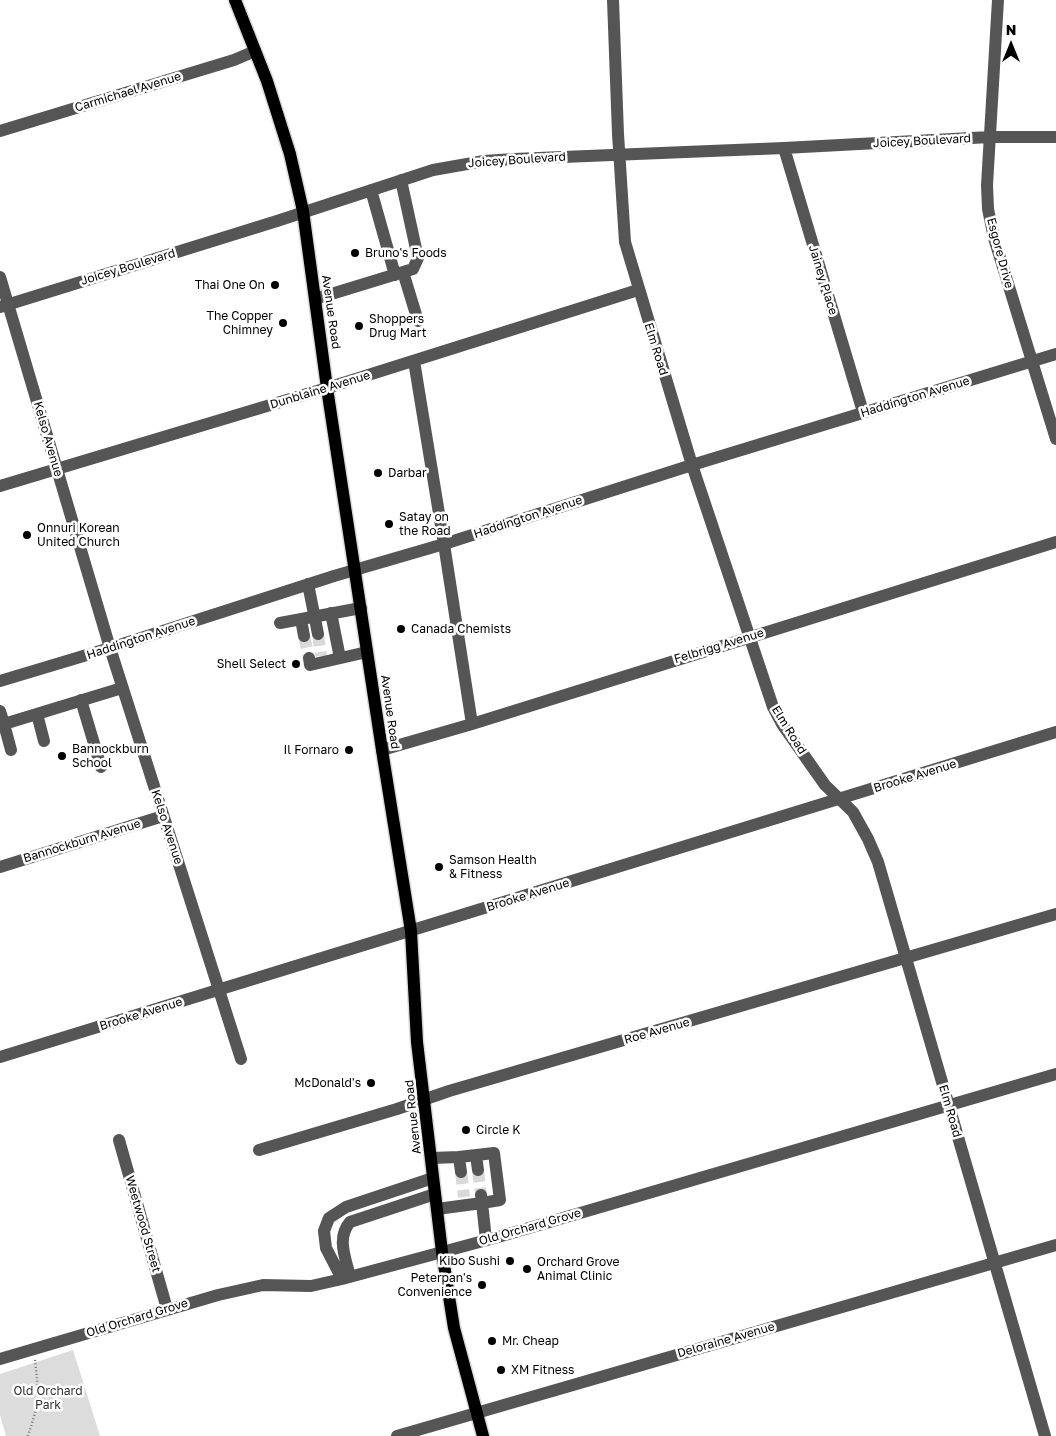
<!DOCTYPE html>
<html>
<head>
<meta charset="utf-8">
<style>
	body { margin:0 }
	#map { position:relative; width:1056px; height:1436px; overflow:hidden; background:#fff; font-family:"Golos Text",sans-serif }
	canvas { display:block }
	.north { position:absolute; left:986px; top:20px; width:50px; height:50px; -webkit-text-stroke:4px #fff; paint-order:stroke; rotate:0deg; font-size:14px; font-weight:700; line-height:20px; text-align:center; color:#000 }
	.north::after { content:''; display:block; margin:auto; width:18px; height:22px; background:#000; clip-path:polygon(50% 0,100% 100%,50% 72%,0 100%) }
</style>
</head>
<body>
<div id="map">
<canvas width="1056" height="1436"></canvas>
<div class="north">N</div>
</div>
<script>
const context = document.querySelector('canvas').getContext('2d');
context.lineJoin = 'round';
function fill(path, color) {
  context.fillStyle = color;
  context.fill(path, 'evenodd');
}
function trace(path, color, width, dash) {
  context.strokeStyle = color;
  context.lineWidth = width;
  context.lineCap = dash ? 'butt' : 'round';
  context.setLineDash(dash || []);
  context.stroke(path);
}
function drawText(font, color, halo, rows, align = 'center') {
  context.font = font + ' "Golos Text",sans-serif';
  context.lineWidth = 5;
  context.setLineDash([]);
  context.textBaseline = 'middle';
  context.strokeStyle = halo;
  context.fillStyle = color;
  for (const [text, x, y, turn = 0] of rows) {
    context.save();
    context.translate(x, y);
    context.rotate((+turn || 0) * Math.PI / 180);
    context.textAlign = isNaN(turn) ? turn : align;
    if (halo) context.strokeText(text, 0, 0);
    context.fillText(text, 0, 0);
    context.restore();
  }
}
const green = new Path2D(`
	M73,1350L100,1436H6L0,1415V1374Z`);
const minorTunnel = new Path2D(`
	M318,634L321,656
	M304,636L309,658
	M478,1170L481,1195
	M461,1172L464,1197`);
const path = new Path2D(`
	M28,1436L39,1400L35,1359`);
const minor = new Path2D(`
	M613,0L618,134L625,242L692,465L773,707L782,724L825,785L853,812L868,839L878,862L1045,1436
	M998,0L987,185L988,209L994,238L1056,439
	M0,131L234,60L255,51
	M784,148L863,412
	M371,190L395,275
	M403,272L418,321
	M0,277L110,648L241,1059
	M315,299L413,269L418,258L401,180
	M0,307L277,221L433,170L484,161L514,159L784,148L990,137H1056
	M414,361L444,544L472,724
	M0,486L327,388L638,290
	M308,584L318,634
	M331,613L340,658
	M301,619L304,636
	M280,623L361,608
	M309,658L310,665L367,652
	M0,681L110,648L334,576L444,544L692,465L1056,354
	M81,700L101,767
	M0,711L4,724L122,688
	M37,714L44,741
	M4,724L11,750
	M382,750L472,724L1056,542
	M0,867L163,816
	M0,1057L1056,732
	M119,1140L167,1309
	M259,1150L397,1109L449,1091L1056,914
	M476,1155L478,1170
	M431,1158L459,1157
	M461,1172L459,1157L494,1153L500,1200L482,1203L481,1195
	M437,1209L482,1203L486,1240
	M350,1277C346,1259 336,1238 350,1222L435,1194
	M342,1279L326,1248L324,1231L329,1218L346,1207L433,1178
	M0,1359L218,1295L263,1285L311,1286L342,1279L498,1237L1056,1074
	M397,1436L1056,1245`);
const major = new Path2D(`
	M235,0L267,81L290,154L303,211L327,388L382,750L411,931L417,1042L442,1252L454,1328L483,1436`);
const markers = [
	[355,253,5,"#000"],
	[275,285,5,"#000"],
	[283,323,5,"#000"],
	[359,326,5,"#000"],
	[378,473,5,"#000"],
	[389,524,5,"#000"],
	[27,535,5,"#000"],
	[401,629,5,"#000"],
	[296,664,5,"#000"],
	[349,750,5,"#000"],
	[62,756,5,"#000"],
	[439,867,5,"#000"],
	[371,1083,5,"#000"],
	[466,1130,5,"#000"],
	[510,1261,5,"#000"],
	[527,1269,5,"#000"],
	[482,1285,5,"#000"],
	[492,1341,5,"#000"],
	[501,1370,5,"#000"]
];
const streetNames = [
	["Carmichael Avenue",128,92,-17],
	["Joicey Boulevard",922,141,-3],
	["Joicey Boulevard",517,160,-4],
	["Esgore Drive",1000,253,75],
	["Joicey Boulevard",128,267,-17],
	["Jainey Place",823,280,73],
	["Avenue Road",331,312,82],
	["Elm Road",656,349,73],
	["Dunblaine Avenue",320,390,-17],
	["Haddington Avenue",915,397,-17],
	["Kelso Avenue",48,439,74],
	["Haddington Avenue",528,517,-18],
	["Haddington Avenue",141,638,-18],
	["Felbrigg Avenue",719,646,-17],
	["Avenue Road",390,712,82],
	["Elm Road",789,730,58],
	["Brooke Avenue",915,776,-17],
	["Kelso Avenue",167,827,72],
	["Bannockburn Avenue",82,841,-17],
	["Brooke Avenue",528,895,-17],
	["Brooke Avenue",141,1014,-17],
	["Roe Avenue",657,1031,-16],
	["Elm Road",950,1111,74],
	["Avenue Road",413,1117,-96],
	["Weetwood Street",143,1224,74],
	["Old Orchard Grove",530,1227,-16],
	["Old Orchard Grove",137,1318,-17],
	["Deloraine Avenue",726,1340,-16]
];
const poiNames = [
	["Bruno's Foods",365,253],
	["Thai One On",265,285,"right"],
	["The Copper",273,316,"right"],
	["Chimney",273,330,"right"],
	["Shoppers",369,319],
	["Drug Mart",369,333],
	["Darbar",388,473],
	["Satay on",399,517],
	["the Road",399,531],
	["Onnuri Korean",37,528],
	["United Church",37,542],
	["Canada Chemists",411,629],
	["Shell Select",286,664,"right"],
	["Bannockburn",72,749],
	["School",72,763],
	["Il Fornaro",339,750,"right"],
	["Samson Health",449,860],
	["& Fitness",449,874],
	["McDonald's",361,1083,"right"],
	["Circle K",476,1130],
	["Kibo Sushi",500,1261,"right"],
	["Orchard Grove",537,1262],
	["Animal Clinic",537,1276],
	["Peterpan's",472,1278,"right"],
	["Convenience",472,1292,"right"],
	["Mr. Cheap",502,1341],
	["XM Fitness",511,1370]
];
const parkNames = [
	["Old Orchard",48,1391],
	["Park",48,1405]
];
fill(green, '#dcdcdc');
trace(minorTunnel, '#d9d9d9', 12, [12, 6]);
trace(major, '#dbdbdb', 15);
trace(path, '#777', 2.5, [1, 2.5]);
trace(minor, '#555', 12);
trace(major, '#000', 12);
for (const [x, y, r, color] of markers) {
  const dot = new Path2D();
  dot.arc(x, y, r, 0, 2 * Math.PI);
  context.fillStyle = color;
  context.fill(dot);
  trace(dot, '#fff', 2);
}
drawText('12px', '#000', '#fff', streetNames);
drawText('12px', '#000', '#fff', poiNames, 'left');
drawText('12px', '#333', '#fff', parkNames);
</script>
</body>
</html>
